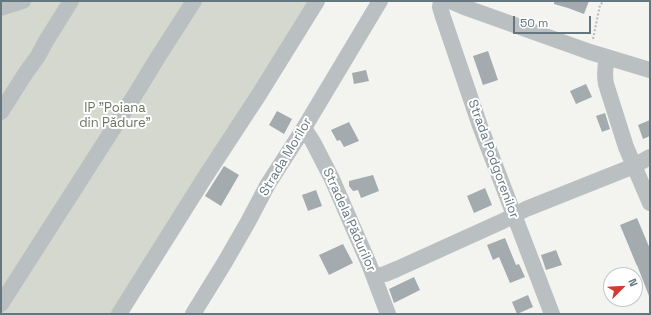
<!DOCTYPE html>
<html>
<head>
<meta charset="utf-8">
<style>
	body { margin:0 }
	#map { position:relative; width:651px; height:315px; overflow:hidden; background:#f3f3f0; font-family:"Space Grotesk",sans-serif }
	canvas { display:block }
	.frame { position:absolute; inset:0; border:2px solid #65777e; pointer-events:none }
	.north { position:absolute; left:603px; top:267px; width:40px; height:40px; box-sizing:border-box; background:#fff; border:1px solid #c1c9cb; border-radius:50%; rotate:66deg; font-size:11px; font-weight:700; line-height:16px; text-align:center; color:#65777e }
	.north::after { content:''; display:block; margin:auto; width:14px; height:18px; background:#d13b32; clip-path:polygon(50% 0,100% 100%,50% 72%,0 100%) }
	.scale { position:absolute; left:513px; top:16px; width:78px; height:18px; box-sizing:border-box; border:2px solid #65777e; border-top:0; padding-left:5px; font-size:12px; line-height:14px; white-space:nowrap; color:#65777e; -webkit-text-stroke:3px #fff; paint-order:stroke }
</style>
</head>
<body>
<div id="map">
<canvas width="651" height="315"></canvas>
<div class="frame"></div>
<div class="north">N</div>
<div class="scale">50 m</div>
</div>
<script>
const context = document.querySelector('canvas').getContext('2d');
context.lineJoin = 'round';
function fill(path, color) {
  context.fillStyle = color;
  context.fill(path, 'evenodd');
}
function trace(path, color, width, dash) {
  context.strokeStyle = color;
  context.lineWidth = width;
  context.lineCap = dash ? 'butt' : 'round';
  context.setLineDash(dash || []);
  context.stroke(path);
}
function drawText(font, color, halo, rows, align = 'center') {
  context.font = font + ' "Space Grotesk",sans-serif';
  context.lineWidth = 4;
  context.setLineDash([]);
  context.textBaseline = 'middle';
  context.strokeStyle = halo;
  context.fillStyle = color;
  for (const [text, x, y, turn = 0] of rows) {
    context.save();
    context.translate(x, y);
    context.rotate((+turn || 0) * Math.PI / 180);
    context.textAlign = isNaN(turn) ? turn : align;
    if (halo) context.strokeText(text, 0, 0);
    context.fillText(text, 0, 0);
    context.restore();
  }
}
const green = new Path2D(`
	M1,1H321L124,314H1Z`);
const building = new Path2D(`
	M554,1H589L584,14L568,8L554,4Z
	M488,51L498,80L483,85L473,56Z
	M366,70L369,81L354,84L352,73Z
	M586,84L592,97L576,104L570,91Z
	M277,111L292,119L284,134L269,125Z
	M605,113L610,129L602,132L596,116Z
	M650,120V136L643,139L638,125Z
	M349,122L359,141L344,147L340,140L337,141L331,130Z
	M224,166L239,175L221,206L205,196Z
	M373,175L379,191L361,198L358,190L353,191L349,186V181Z
	M485,188L492,205L474,213L467,196Z
	M316,190L322,206L308,211L302,195Z
	M637,218L650,249V296H649L637,265V266L620,225Z
	M505,238L516,265L519,264L525,277L510,283L499,257L493,260L487,245Z
	M343,244L353,263L329,275L319,255Z
	M556,250L562,265L546,270L541,255Z
	M414,277L420,290L394,303L389,289Z
	M528,295L533,307L517,314L512,302Z`);
const path = new Path2D(`
	M593,39L600,5L604,1`);
const minor = new Path2D(`
	M441,1L440,7L443,17L480,126L552,314
	M450,1L464,7L590,52L650,70
	M1,8L23,1
	M607,57C605,67 604,74 606,84L626,147L650,203
	M1,112L25,74L38,56L46,41L71,1
	M304,128L313,142L332,179L369,264L388,314
	M374,276L385,274L397,269L503,221L526,209L634,166L650,157
	M1,304L138,90L158,57L194,1
	M119,314L205,177L260,93L317,1
	M193,314L225,262L248,222L268,184L304,128L380,1`);
const parkNames = [
	["IP \"Poiana",115,108],
	["din Pădure\"",115,123]
];
const streetNames = [
	["Strada Morilor",286,157,-59],
	["Strada Podgorenilor",493,159,70],
	["Stradela Pădurilor",349,220,66]
];
fill(green, '#d4d8cf');
fill(building, '#a3abae');
trace(path, '#b6b9bb', 2, [2, 2]);
trace(minor, '#babfc1', 16);
drawText('13px', '#6a7663', '#fff', parkNames);
drawText('13px', '#65777e', '#fff', streetNames);
</script>
</body>
</html>
